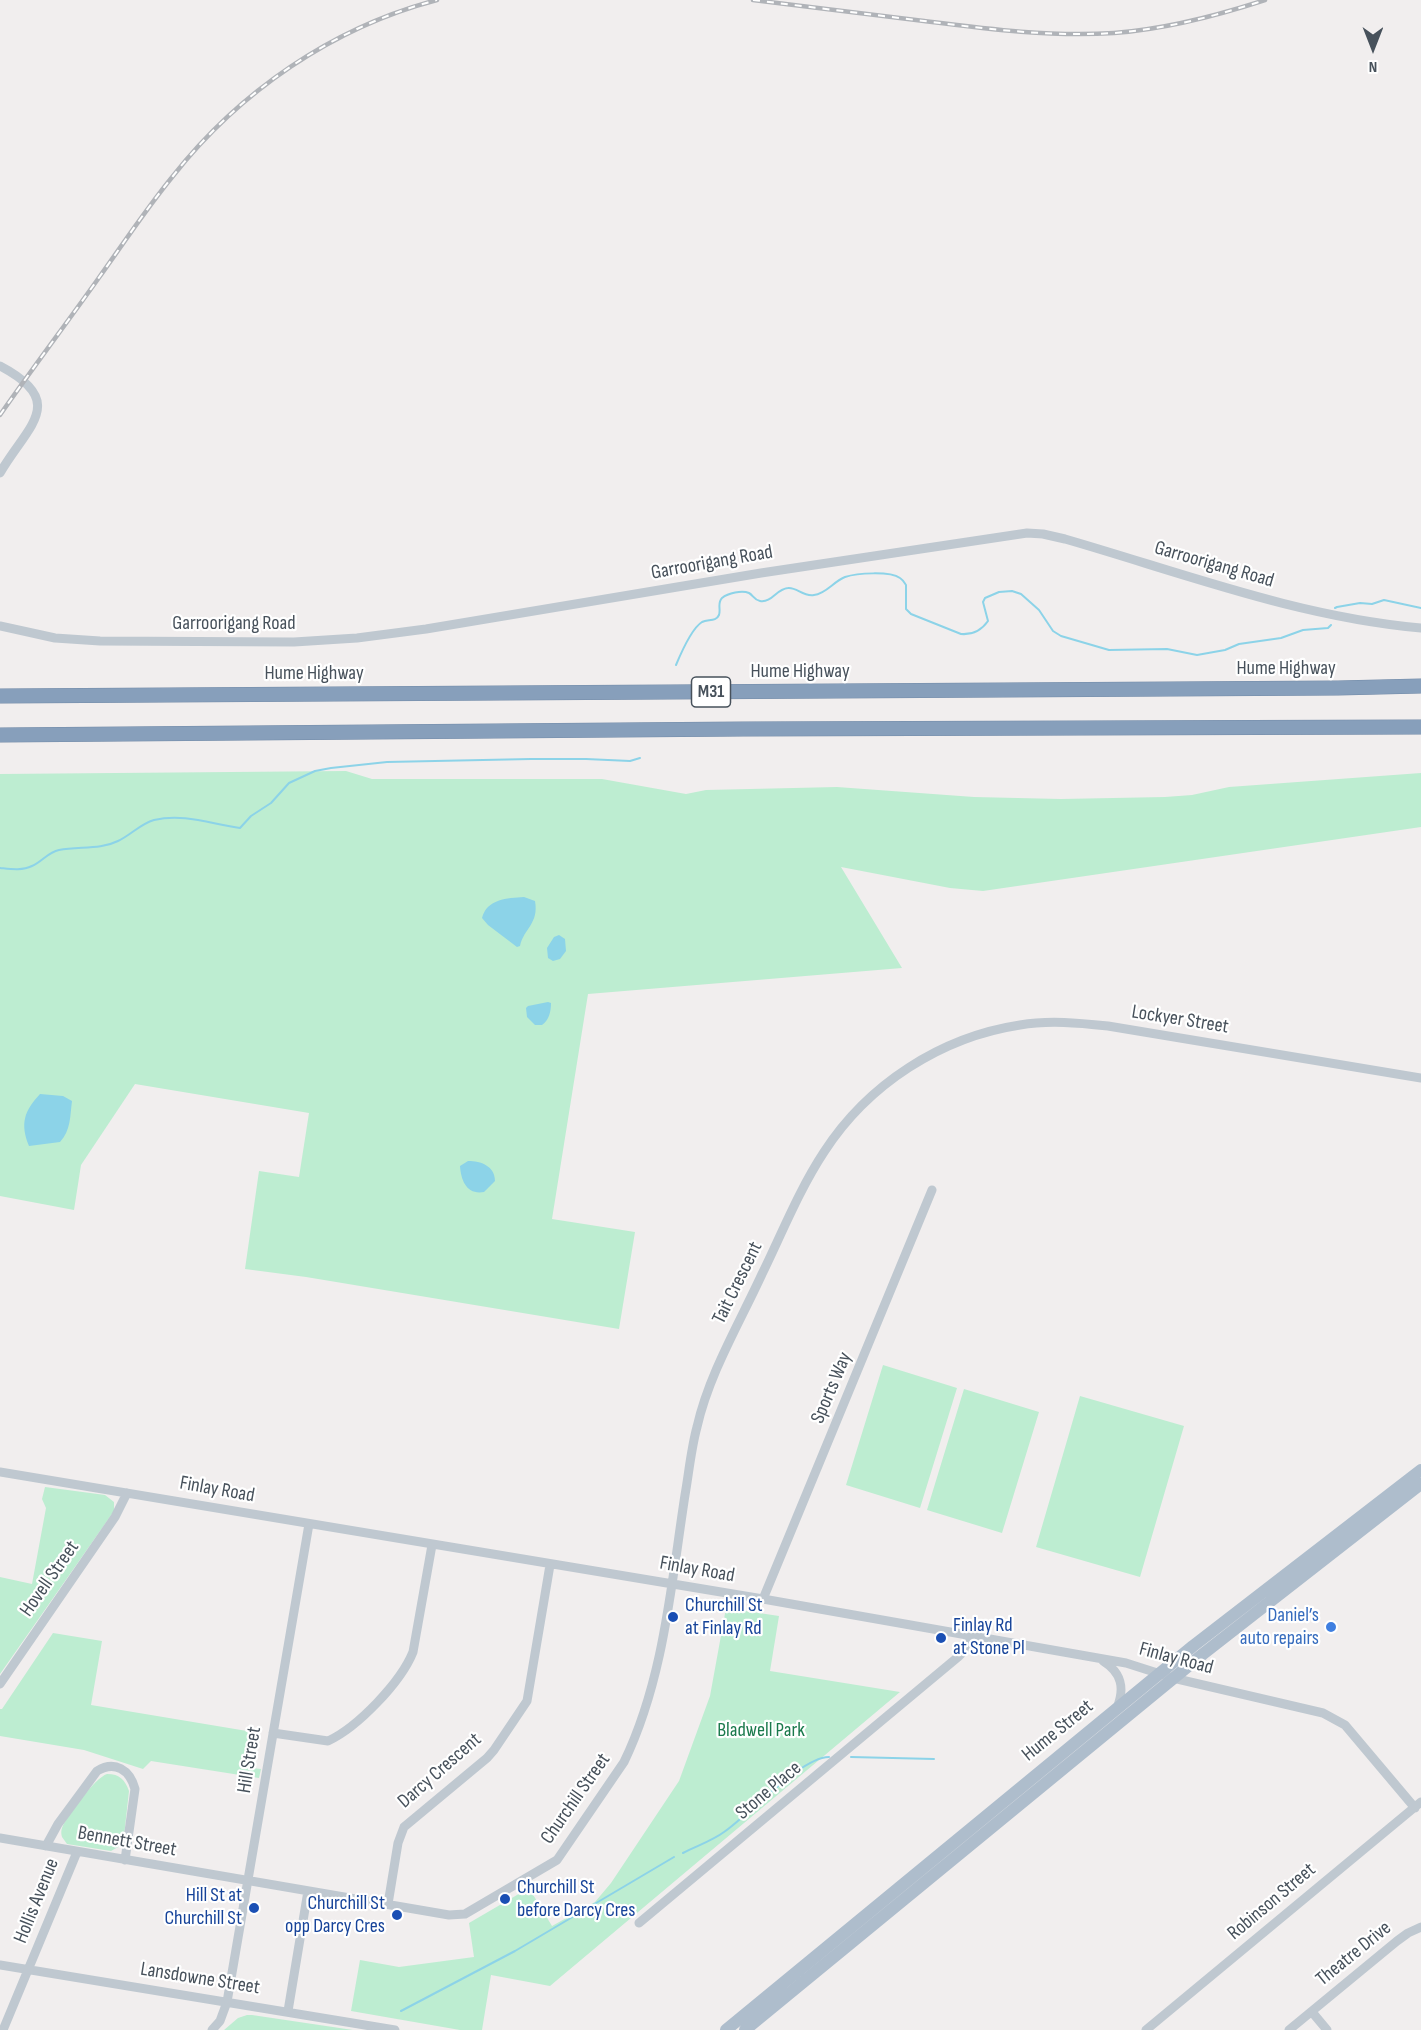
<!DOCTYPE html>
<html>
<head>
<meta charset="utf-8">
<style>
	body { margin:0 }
	#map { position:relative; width:1421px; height:2030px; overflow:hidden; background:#f1eeee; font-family:"Sofia Sans Condensed",sans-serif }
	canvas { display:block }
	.north { position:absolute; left:1343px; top:18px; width:60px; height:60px; -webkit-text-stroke:4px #fff; paint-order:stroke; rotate:180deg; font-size:16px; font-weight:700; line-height:24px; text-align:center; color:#47515b }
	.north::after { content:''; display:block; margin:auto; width:21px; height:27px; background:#47515b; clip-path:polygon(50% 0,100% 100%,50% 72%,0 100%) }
</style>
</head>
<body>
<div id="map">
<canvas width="1421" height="2030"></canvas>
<div class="north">N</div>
</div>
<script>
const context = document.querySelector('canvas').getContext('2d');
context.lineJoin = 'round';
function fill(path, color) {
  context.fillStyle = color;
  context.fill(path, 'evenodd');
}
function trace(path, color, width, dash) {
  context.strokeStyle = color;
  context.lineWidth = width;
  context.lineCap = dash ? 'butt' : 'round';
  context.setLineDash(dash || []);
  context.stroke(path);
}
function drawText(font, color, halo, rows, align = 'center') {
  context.font = font + ' "Sofia Sans Condensed",sans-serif';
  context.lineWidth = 4.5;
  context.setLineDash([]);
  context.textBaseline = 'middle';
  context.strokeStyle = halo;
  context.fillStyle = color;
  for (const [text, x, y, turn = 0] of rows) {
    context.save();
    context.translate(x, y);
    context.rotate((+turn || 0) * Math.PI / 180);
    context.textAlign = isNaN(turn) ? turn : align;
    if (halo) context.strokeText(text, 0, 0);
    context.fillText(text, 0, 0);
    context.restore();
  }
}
const green = new Path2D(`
	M346,771L372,779H602L686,794L706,790L837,787L974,797L1061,799L1165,797L1192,795L1229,787L1421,773V827L983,891L950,888L841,867L902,968L588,994L552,1219L635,1232L619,1329L306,1277L245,1269L259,1171L299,1177L309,1113L135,1084L81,1165L74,1210L0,1196V774Z
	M883,1365L957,1388L920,1508L846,1485Z
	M964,1389L1039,1412L1002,1533L927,1510Z
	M1080,1396L1184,1426L1140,1577L1036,1547Z
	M45,1487L105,1495L114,1502V1511L0,1674V1577L32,1584L46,1508L42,1499Z
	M726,1608L779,1616L770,1671L900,1692L550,1986L491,1975L482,2030H460L351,2011L360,1960L399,1967L474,1957L469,1923L529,1888L552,1926L595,1902L611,1883L679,1781L710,1696Z
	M53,1633L102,1641L91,1705L259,1733L253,1768L261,1769L259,1778L151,1761L143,1769L84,1750L0,1736V1709H2Z
	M107,1774C120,1774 125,1780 129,1791L124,1836L120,1846L111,1851L67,1844L62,1837C61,1834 61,1831 62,1828C67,1815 95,1778 107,1774Z
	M247,2015H252L353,2030H224L238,2018Z`);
const water = new Path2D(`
	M524,897L535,901C539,924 524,928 520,946L517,947L488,925L482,918C487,899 507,898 524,897Z
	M559,935L565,939L566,951L560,959L553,961L548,958L547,948L554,937Z
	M548,1002L551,1003C551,1012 549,1020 542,1025H535L527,1017L526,1008L528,1006Z
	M40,1094L63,1096L72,1101C70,1116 71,1130 60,1142L29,1146C20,1124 24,1111 40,1094Z
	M468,1161C481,1161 495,1166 495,1181L484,1192C467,1195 461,1181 460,1166Z`);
const stream = new Path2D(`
	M1335,608L1337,607L1360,603L1372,604L1384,600L1421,608
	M676,665C681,653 691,629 702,622C708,619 716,622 719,615C721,609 717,603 722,598C728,593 742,590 749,593C753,595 754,600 760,601C772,603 776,589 788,588C797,587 803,597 814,595C826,594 834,581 845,577C857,573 890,571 900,578C903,580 904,582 906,585V609L911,614L961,634C973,635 981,631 988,621L983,602L985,598L999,592L1012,591L1021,594L1039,610L1053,631L1061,636L1109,650L1167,649L1197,655L1225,650L1239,644L1281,638L1303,630L1328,628L1331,625
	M0,868C10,869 22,871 32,866C42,862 48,852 59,850C79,846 100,850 118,841C131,835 140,824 154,820C184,813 211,824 240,828L251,816L271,803L289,783L315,771L331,768L387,762L531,759H586L630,761L640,758
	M851,1757L934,1759
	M683,1853C696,1846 712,1841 724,1832C749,1815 801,1757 829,1757
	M401,2011L515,1951L674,1857`);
const minor = new Path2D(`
	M0,366C69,402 27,426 0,473
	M0,626L55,638L100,641L294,642L357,638L426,629L761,573L1027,533L1043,534L1065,539C1183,573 1298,617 1421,628
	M0,1472L763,1599L1126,1663L1173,1678L1323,1713L1345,1725L1415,1808
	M763,1599L932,1190
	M1103,1661C1122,1673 1125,1688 1117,1708
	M0,1684L115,1517L127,1493
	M273,1733L328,1741C358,1727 401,1682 413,1652L432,1545
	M0,1838L449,1915L465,1914L557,1860L624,1762C664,1679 671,1585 685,1495C689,1472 691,1449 697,1427C709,1374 739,1324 762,1274C782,1233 799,1190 824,1152C868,1084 941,1037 1020,1025C1049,1020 1079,1023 1108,1026L1421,1078
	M46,1846L58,1824L97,1771C115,1760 130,1770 135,1789L125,1860
	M388,1904L398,1843L404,1827L487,1758L494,1750L527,1701L550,1565
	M639,1923L958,1657L964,1651L969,1635
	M0,1965L395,2030
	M288,2011L308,1891
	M1312,2012L1327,2030
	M3,2030L77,1852
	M212,2030L220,2021L227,2002L309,1524
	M1146,2030L1421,1802
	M1289,2030L1397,1941L1408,1933L1421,1927`);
const major = new Path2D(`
	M726,2030L1193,1646L1421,1470
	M745,2030L1203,1654L1421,1484`);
const highway = new Path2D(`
	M0,696L1338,688L1421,686
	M0,735L743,729L1421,727`);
const rail = new Path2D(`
	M753,0C810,7 867,14 924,21C988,29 1050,37 1114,33C1166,29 1216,16 1265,0
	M0,415C32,369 66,324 98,279C123,244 146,209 173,176C239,92 333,27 437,0`);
const markers = [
	[673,1617,6,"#1a4fb4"],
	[1331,1627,6,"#3f7fe0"],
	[941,1638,6,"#1a4fb4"],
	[505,1899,6,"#1a4fb4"],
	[254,1908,6,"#1a4fb4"],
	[397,1915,6,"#1a4fb4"]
];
const shields = [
	[711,692,39]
];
const shieldNames = [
	["M31",711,692]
];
const streetNames = [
	["Garroorigang Road",712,563,-10],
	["Garroorigang Road",1214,565,16],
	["Garroorigang Road",234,624],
	["Hume Highway",1286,669],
	["Hume Highway",800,672],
	["Hume Highway",314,674],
	["Lockyer Street",1180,1020,9],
	["Tait Crescent",738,1283,-64],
	["Sports Way",832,1388,-67],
	["Finlay Road",217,1490,10],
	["Finlay Road",697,1570,10],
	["Hovell Street",50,1579,-55],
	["Finlay Road",1176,1659,15],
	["Hume Street",1058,1731,-39],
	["Hill Street",250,1760,-81],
	["Darcy Crescent",440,1771,-41],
	["Stone Place",769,1791,-40],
	["Churchill Street",576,1799,-55],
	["Bennett Street",127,1842,10],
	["Hollis Avenue",37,1901,-68],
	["Robinson Street",1272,1902,-40],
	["Theatre Drive",1354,1954,-39],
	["Lansdowne Street",200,1979,9]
];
const transitNames = [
	["Churchill St",685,1606],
	["at Finlay Rd",685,1629],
	["Finlay Rd",953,1626],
	["at Stone Pl",953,1649],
	["Churchill St",517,1888],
	["before Darcy Cres",517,1911],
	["Hill St at",242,1896,"right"],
	["Churchill St",242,1919,"right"],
	["Churchill St",385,1904,"right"],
	["opp Darcy Cres",385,1927,"right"]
];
const shopNames = [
	["Daniel’s",1319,1616],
	["auto repairs",1319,1639]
];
const parkNames = [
	["Bladwell Park",761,1731]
];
fill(green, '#bdedd1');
fill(water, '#8cd3e8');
trace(stream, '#8cd3e8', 2);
trace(highway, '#728aa7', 15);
trace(minor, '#bfc8d0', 9);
trace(major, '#aebdcc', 12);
trace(highway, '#879fbb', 14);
trace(rail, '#b0b3b8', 4.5);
trace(rail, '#fff', 2, [7]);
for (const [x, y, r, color] of markers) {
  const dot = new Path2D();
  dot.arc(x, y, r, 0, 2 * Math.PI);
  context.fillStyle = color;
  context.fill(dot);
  trace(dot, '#fff', 2);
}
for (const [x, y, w] of shields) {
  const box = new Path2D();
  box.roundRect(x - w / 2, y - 15, w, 30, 4.5);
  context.fillStyle = '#fff';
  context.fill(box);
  trace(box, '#47515b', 1.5);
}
drawText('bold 18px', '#47515b', null, shieldNames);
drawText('20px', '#47515b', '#fff', streetNames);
drawText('20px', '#164399', '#fff', transitNames, 'left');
drawText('20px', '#366cbe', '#fff', shopNames, 'right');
drawText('20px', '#1a794c', '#fff', parkNames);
</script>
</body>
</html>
